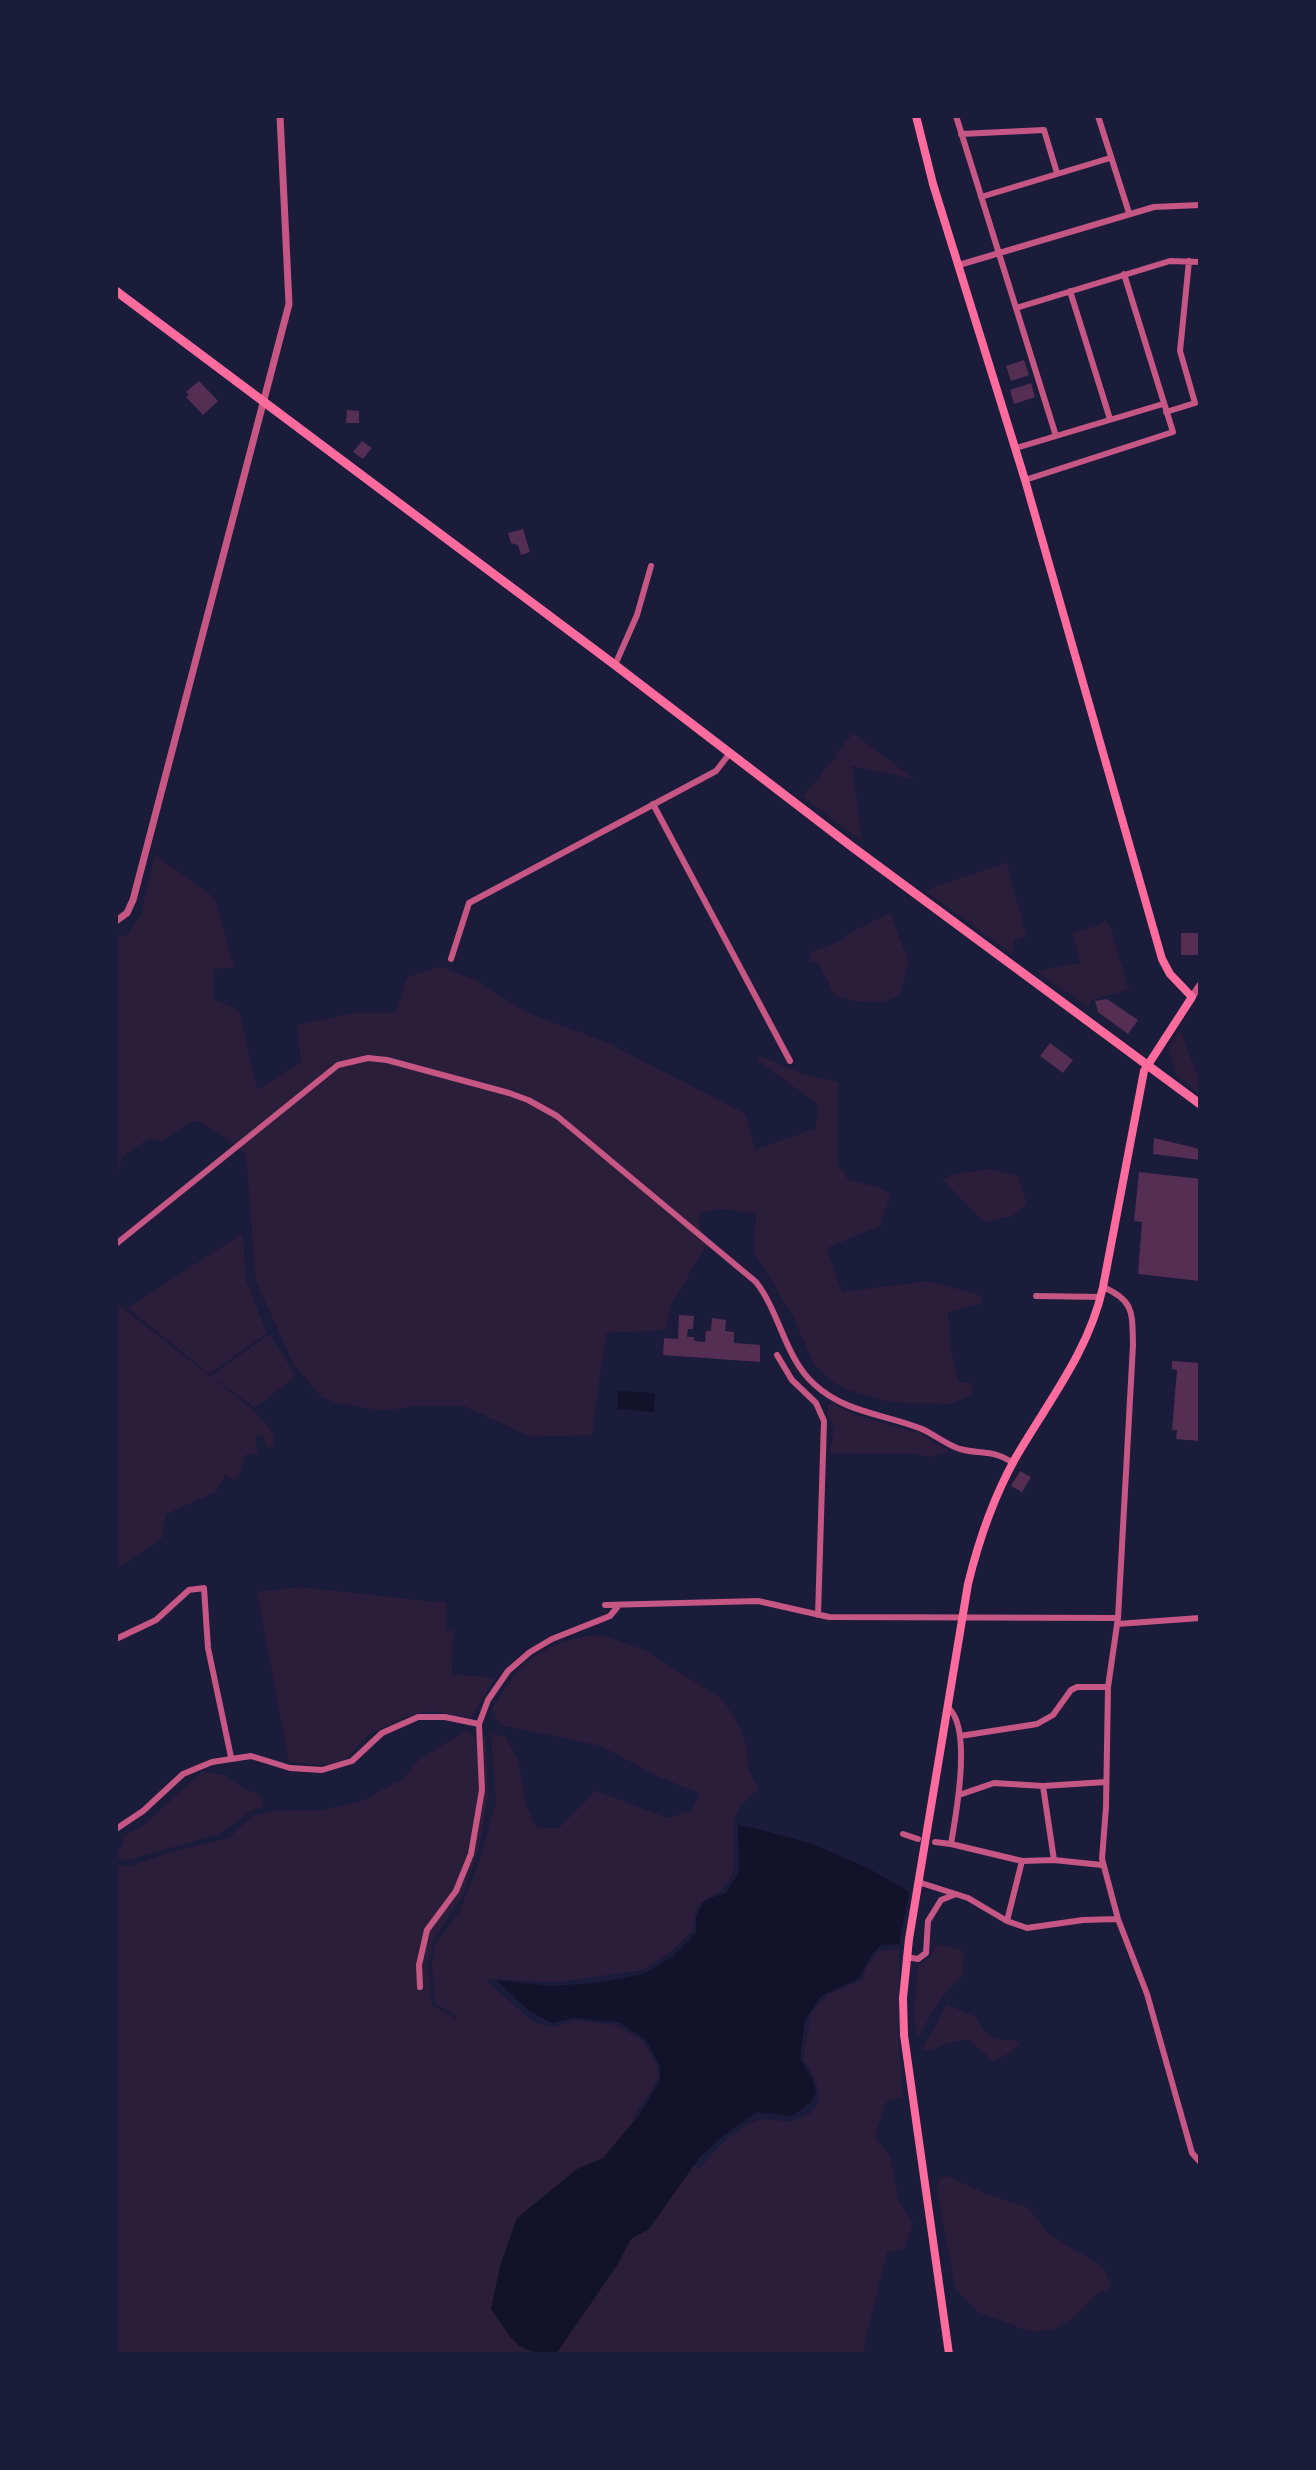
<!DOCTYPE html>
<html>
<head>
<meta charset="utf-8">
<style>
	body { margin:0 }
	#map { position:relative; width:1316px; height:2470px; overflow:hidden; background:#1b1b3a; font-family:"Noto Sans",sans-serif }
	canvas { display:block }
	.frame { position:absolute; inset:0; border:118px solid #1b1b3a; pointer-events:none }
</style>
</head>
<body>
<div id="map">
<canvas width="1316" height="2470"></canvas>
<div class="frame"></div>
</div>
<script>
const context = document.querySelector('canvas').getContext('2d');
context.lineJoin = 'round';
function fill(path, color) {
  context.fillStyle = color;
  context.fill(path, 'evenodd');
}
function trace(path, color, width, dash) {
  context.strokeStyle = color;
  context.lineWidth = width;
  context.lineCap = dash ? 'butt' : 'round';
  context.setLineDash(dash || []);
  context.stroke(path);
}
const green = new Path2D(`
	M853,733L914,779L852,766L862,841L803,797L834,758L852,761L834,757Z
	M155,855L215,898L234,967L214,969L213,999L239,1010L257,1090L301,1062L297,1025L353,1013H389L397,1010L406,978L440,966L475,980L528,1013L606,1042L746,1114L755,1150L816,1128L818,1104L758,1061L759,1056L806,1075L838,1082V1165L848,1180L878,1187L891,1194L880,1226L827,1248L842,1292L928,1281L980,1295L983,1303L948,1312L951,1348L958,1382L971,1383L973,1394L951,1404L888,1402L848,1390L833,1382L814,1364L793,1316L754,1252L756,1214L723,1209L698,1213L705,1247L672,1304L665,1330L606,1333L592,1435L530,1437L465,1406H413L384,1411L337,1403L322,1397L294,1365L256,1282L246,1155L227,1138L198,1121L188,1123L162,1141L149,1138L122,1157L116,1179V935L127,936L141,914Z
	M1007,863L1026,936L1014,941L1012,954L927,892L930,888Z
	M890,913L909,962L899,996C883,1006 852,1002 835,996L818,962L810,961V953L845,939L848,934Z
	M1103,920L1109,923L1129,990L1093,999L1088,1006L1036,971L1081,963L1072,933L1102,924Z
	M1180,1031L1200,1082V1095L1176,1074L1168,1049Z
	M988,1169L1018,1176L1027,1204L1012,1216L984,1222L943,1180L954,1174Z
	M243,1233L246,1280L267,1333L209,1374L128,1308Z
	M116,1303L255,1411L274,1434L273,1445L268,1449L263,1436L257,1434L255,1443L260,1455L246,1454L239,1477L234,1480L225,1475L216,1492L166,1514L162,1538L116,1569Z
	M269,1334L296,1376L255,1408L211,1376Z
	M830,1402L855,1415L919,1433L949,1451L931,1457L916,1454L830,1453L834,1428L827,1412Z
	M299,1587L447,1603L446,1630L453,1631L452,1674L495,1678L471,1718L432,1711L413,1714L369,1734L343,1762L323,1765L289,1762L257,1592Z
	M593,1635L608,1637L644,1650L722,1699L738,1723L747,1749L748,1769L759,1789C753,1794 744,1800 740,1807C725,1832 744,1866 724,1887C717,1895 705,1900 697,1906L692,1931L671,1952L643,1970L557,1982L485,1979L533,2022L554,2027L575,2020L616,2025L643,2041L658,2067V2080L632,2119L699,2169C715,2151 732,2131 755,2121C766,2116 780,2123 792,2121C831,2113 821,2083 803,2060L811,2013L828,1994L862,1980L866,1968L878,1951L899,1949V2042L903,2097L886,2102L875,2137L890,2157L899,2201L913,2223L905,2248L887,2252L864,2346L865,2354H116V1865L130,1866L167,1853L229,1838L252,1816L274,1811L324,1810L365,1800L398,1781L399,1783L419,1760L465,1731L477,1738L486,1737L488,1795L479,1849L463,1895L434,1938L428,1965L432,2005L456,2019L455,2015L435,2003L432,1964L435,1945L460,1911L480,1859L496,1802L491,1734L505,1736L518,1760L525,1802L536,1827L559,1828L596,1791L668,1818L692,1810L700,1793L657,1776L601,1746L500,1725L492,1709C499,1700 503,1691 510,1681C528,1653 561,1640 593,1635Z
	M202,1772L224,1775L241,1787L261,1795L264,1807C244,1810 234,1827 216,1835L127,1860L116,1858V1850L123,1845L124,1836L145,1824Z
	M937,1944L964,1951L963,1974L944,1994L917,2038L914,2013L918,1965L930,1957Z
	M947,2005L977,2017C987,2043 996,2039 1021,2041L1012,2052L993,2061L968,2039L947,2043L931,2051L922,2049Z
	M948,2176L986,2194L1029,2208L1048,2234L1102,2266L1112,2287L1097,2294L1072,2319L1054,2329L1032,2332L980,2313L955,2289L937,2186L943,2177Z`);
const water = new Path2D(`
	M618,1391L655,1393L654,1412L617,1409Z
	M738,1824L810,1843L868,1868L909,1892L899,1944L881,1945L872,1954L858,1979L822,1995L805,2020L800,2059L812,2078L816,2092L811,2102L792,2116L757,2112L723,2136L699,2158L649,2229L631,2239L618,2264L556,2354C515,2354 513,2340 491,2309L500,2266L517,2218L577,2169L603,2158L639,2115L660,2081V2066L646,2040L619,2022L573,2018L552,2023L528,2010L496,1980L551,1986L597,1983L644,1974L673,1956L696,1933V1916L705,1900L726,1893L739,1871Z`);
const building = new Path2D(`
	M1024,360L1029,375L1011,381L1006,366Z
	M199,381L218,401L203,415L186,397L189,395L186,392Z
	M1031,383L1035,397L1014,404L1010,390Z
	M347,410L359,411V423H346Z
	M362,441L372,448L363,459L353,452Z
	M523,529L530,552L521,555L518,545L511,543L508,533Z
	M1181,933H1200V955H1181Z
	M1107,999L1138,1020L1128,1034L1098,1012L1095,1001Z
	M1050,1043L1073,1060L1063,1073L1040,1056Z
	M1154,1138L1200,1149V1160L1153,1154Z
	M1139,1172L1200,1179V1281L1138,1274L1142,1222L1134,1221Z
	M679,1315L694,1316L693,1329H688L687,1337H694V1341L705,1342L706,1331H711L712,1318L726,1320L725,1331L734,1332V1343L760,1345V1362L663,1355L664,1338L678,1339Z
	M1172,1361L1200,1363V1441L1176,1439L1177,1430H1172L1177,1370L1172,1369Z
	M1020,1471L1031,1477L1022,1492L1011,1486Z`);
const minor = new Path2D(`
	M956,116L1056,436
	M1098,116L1129,213
	M961,134L1044,130L1057,173
	M981,197L1110,158
	M959,265L1154,207L1200,205
	M1070,291L1110,419
	M1016,308L1170,261L1200,262
	M1166,412L1195,403L1180,351L1189,261
	M1016,448L1163,404
	M1025,480L1173,432L1124,274
	M615,665L637,615L651,566
	M653,804L790,1061
	M451,959L469,903L716,771L730,753
	M116,1244L338,1065L368,1058L387,1060L509,1093L528,1100L557,1116L756,1282C780,1313 785,1358 814,1384C845,1413 885,1414 922,1429C935,1435 947,1445 960,1449C982,1455 992,1449 1013,1463
	M1103,1287C1135,1301 1132,1313 1133,1345L1118,1618L1108,1687L1106,1807L1102,1859L1118,1919L1147,1994L1192,2153L1200,2162
	M1036,1296L1101,1297
	M777,1355L792,1380L816,1403L824,1421L818,1615
	M605,1605L758,1601L829,1617L1118,1618
	M1117,1624L1200,1618
	M116,1639L156,1620L189,1590L204,1588L208,1648L231,1757
	M947,1707C973,1725 956,1814 951,1844L1022,1861L1054,1860L1102,1865
	M960,1736L1037,1724L1053,1715L1071,1690L1077,1687H1108
	M1043,1786L1054,1860
	M959,1795L994,1783L1043,1786L1106,1782
	M116,1829L143,1811L183,1774L212,1762L251,1756L290,1768L322,1770L352,1761L382,1733L418,1717H445L479,1724
	M903,1834L918,1839
	M935,1842L951,1844
	M1022,1861L1007,1921L1027,1928L1083,1920L1118,1919
	M918,1882L968,1898L1007,1921
	M906,1957L918,1959L926,1953L928,1921L941,1900L956,1894
	M420,1987L419,1965L427,1930L456,1891L471,1854L482,1790L479,1724L488,1700L508,1671L530,1652L552,1639L610,1616L619,1605`);
const tertiary = new Path2D(`
	M116,921L127,913L133,900L289,304L280,116
	M1192,997L1200,985`);
const secondary = new Path2D(`
	M916,116L933,184L1025,480L1162,959L1170,974L1192,997L1144,1071L1103,1287C1089,1351 1048,1402 1016,1457C993,1498 979,1539 968,1584L909,1939L903,1998L904,2035L949,2354`);
const primary = new Path2D(`
	M116,291L615,665L851,846L1200,1104`);
fill(green, '#2a1e3b');
fill(water, '#12122b');
fill(building, '#542f53');
trace(minor, '#c65784', 6);
trace(tertiary, '#c65784', 7);
trace(secondary, '#ff6b9d', 8);
trace(primary, '#ff6b9d', 9);
</script>
</body>
</html>
